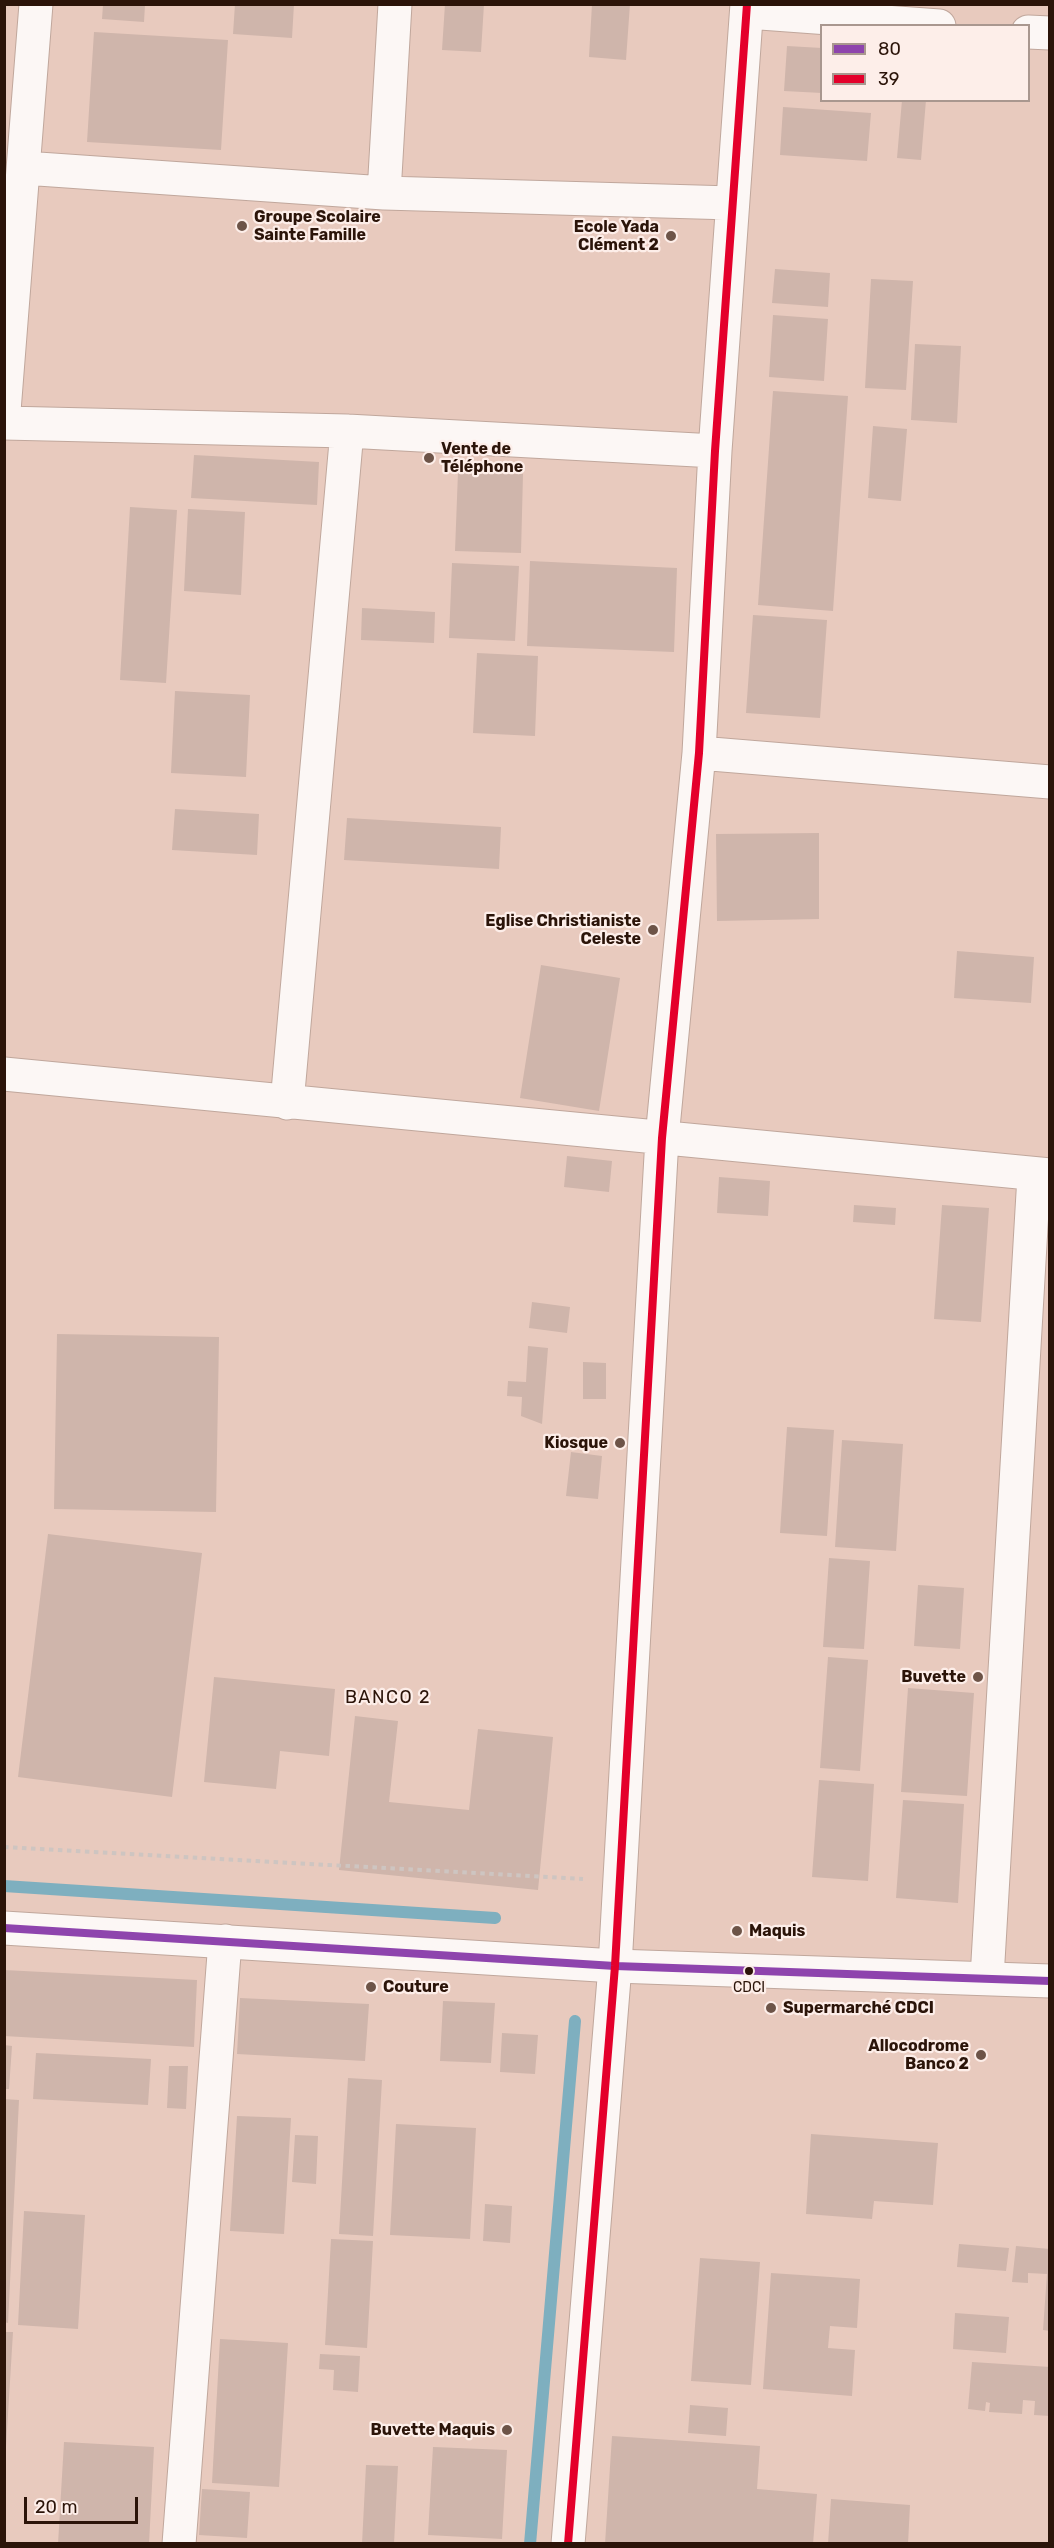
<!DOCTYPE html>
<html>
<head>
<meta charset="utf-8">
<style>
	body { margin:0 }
	#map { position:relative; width:1054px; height:2548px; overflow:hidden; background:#e8cabe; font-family:Rubik,sans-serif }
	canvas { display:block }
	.frame { position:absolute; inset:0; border:6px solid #2b1409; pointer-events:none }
	.legend { position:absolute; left:820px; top:24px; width:210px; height:78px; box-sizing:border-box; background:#fdeee9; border:2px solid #a9978f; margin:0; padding:8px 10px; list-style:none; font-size:18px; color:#2b1409 }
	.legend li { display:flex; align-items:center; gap:12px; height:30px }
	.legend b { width:30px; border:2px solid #a9978f }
	.scale { position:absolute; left:24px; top:2497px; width:114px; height:27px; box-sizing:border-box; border:3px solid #2b1409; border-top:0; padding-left:8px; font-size:18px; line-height:21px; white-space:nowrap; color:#2b1409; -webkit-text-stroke:4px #fdeee9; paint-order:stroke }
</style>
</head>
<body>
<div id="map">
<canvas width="1054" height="2548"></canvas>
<div class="frame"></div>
<ul class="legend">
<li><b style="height:8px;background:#8e44ad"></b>80</li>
<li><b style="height:8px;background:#e4002b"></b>39</li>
</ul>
<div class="scale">20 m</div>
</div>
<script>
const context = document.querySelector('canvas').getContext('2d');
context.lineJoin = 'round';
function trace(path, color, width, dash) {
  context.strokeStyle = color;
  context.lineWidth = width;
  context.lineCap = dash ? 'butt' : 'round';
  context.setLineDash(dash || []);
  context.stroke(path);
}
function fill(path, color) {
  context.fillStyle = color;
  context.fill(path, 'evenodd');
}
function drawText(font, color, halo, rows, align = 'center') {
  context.font = font + ' Rubik,sans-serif';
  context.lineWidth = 4.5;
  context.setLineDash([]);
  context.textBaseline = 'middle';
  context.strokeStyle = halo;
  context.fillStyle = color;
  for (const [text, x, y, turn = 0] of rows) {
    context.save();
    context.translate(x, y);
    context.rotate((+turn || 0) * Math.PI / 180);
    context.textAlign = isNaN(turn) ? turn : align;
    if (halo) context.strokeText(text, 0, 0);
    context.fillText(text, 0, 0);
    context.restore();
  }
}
const stream = new Path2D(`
	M4,1886L495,1918
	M530,2544L575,2021`);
const building = new Path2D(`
	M235,4H294L292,38L233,34Z
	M445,4H484L481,52L442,50Z
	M592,4H630L626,60L589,57Z
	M103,5H145L144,22L102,19Z
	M94,32L228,40L221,150L87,142Z
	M787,46L822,48V93L784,91Z
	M902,100H926L921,160L897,158Z
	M783,107L871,113L867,161L780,155Z
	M775,269L830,273L828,307L772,303Z
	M871,279L913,281L906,390L865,388Z
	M773,315L828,319L824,381L769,377Z
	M915,344L961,346L957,423L911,420Z
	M773,391L848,396L833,611L758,605Z
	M873,426L907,429L901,501L868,498Z
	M194,455L319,462L317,505L191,498Z
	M458,472L523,474L521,553L455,551Z
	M130,507L177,510L166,683L120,680Z
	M188,509L245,512L241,595L184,591Z
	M530,561L677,568L674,652L527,646Z
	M452,563L519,566L515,641L449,638Z
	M362,608L435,612L434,643L361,640Z
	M753,615L827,620L820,718L746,713Z
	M477,653L538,656L535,736L473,733Z
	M175,691L250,695L246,777L171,773Z
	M175,809L259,814L257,855L172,850Z
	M347,818L501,827L499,869L344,860Z
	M819,833V919L717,921L716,834Z
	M957,951L1034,957L1031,1003L954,998Z
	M541,965L620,978L599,1111L520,1098Z
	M567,1156L612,1161L609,1192L564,1187Z
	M719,1177L770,1181L768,1216L717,1213Z
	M854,1205L896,1208L895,1225L853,1222Z
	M942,1205L989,1208L981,1322L934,1319Z
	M532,1302L570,1307L567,1333L529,1328Z
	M57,1334L219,1337L216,1512L54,1509Z
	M528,1346L548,1348L542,1424L521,1416L522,1397L507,1396L508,1381L526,1382Z
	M583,1362L606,1363V1399H583Z
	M787,1427L834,1430L827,1536L780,1533Z
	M842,1440L903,1444L896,1551L835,1547Z
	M571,1452L602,1456L598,1499L566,1496Z
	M48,1534L202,1553L172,1797L18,1777Z
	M829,1558L870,1561L864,1649L823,1647Z
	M918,1585L964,1588L960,1649L914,1646Z
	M828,1657L868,1660L860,1771L820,1768Z
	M214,1677L335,1689L329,1756L280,1751L276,1789L204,1782Z
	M908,1688L974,1693L967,1796L901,1792Z
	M355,1716L398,1721L389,1802L469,1810L478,1729L553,1737L538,1890L339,1870Z
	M819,1780L874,1784L868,1881L812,1877Z
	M903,1800L964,1804L958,1903L896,1898Z
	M4,1970L197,1980L194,2047L4,2036Z
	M240,1998L369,2004L365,2061L237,2054Z
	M443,2001L495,2003L491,2063L440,2061Z
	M502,2033L538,2035L535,2074L500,2072Z
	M4,2045L12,2046L9,2089H4Z
	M36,2053L151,2059L148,2105L33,2099Z
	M169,2066H188L186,2109L167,2108Z
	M348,2078L382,2080L373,2236L339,2234Z
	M4,2099L19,2100L8,2323L4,2322Z
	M237,2116L291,2118L284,2234L230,2231Z
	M396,2124L476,2128L470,2239L390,2235Z
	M811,2134L938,2143L933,2205L874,2201L872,2219L806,2214Z
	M295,2135L318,2136L316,2184L292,2182Z
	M485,2204L512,2206L510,2243L483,2241Z
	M24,2211L85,2215L78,2329L18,2325Z
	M331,2239L373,2241L367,2348L325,2345Z
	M959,2244L1009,2248L1006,2271L957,2267Z
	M1016,2246L1050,2249V2331L1043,2330L1047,2274L1028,2273V2283L1012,2282Z
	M700,2258L760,2262L751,2385L691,2381Z
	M771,2273L860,2279L857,2328L830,2326L828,2348L855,2350L852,2396L763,2389Z
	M955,2313L1009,2317L1006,2353L953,2349Z
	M4,2332H13L6,2447H4Z
	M220,2339L288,2343L279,2487L212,2483Z
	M320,2354L360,2356L358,2392L333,2390L334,2370L319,2369Z
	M972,2362L1050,2367V2416L1034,2415L1035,2401L1023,2400L1022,2414L989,2412L990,2403L986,2402L985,2411L968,2409Z
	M690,2405L728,2408L726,2436L688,2433Z
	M612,2436L760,2446L757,2489L817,2494L813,2544H605Z
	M64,2442L154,2447L149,2544H58Z
	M433,2447L507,2450L502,2539L428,2535Z
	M366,2465L398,2466L394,2544H362Z
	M202,2489L250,2492L247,2538L199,2535Z
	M831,2499L910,2505L908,2544H828Z`);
const path = new Path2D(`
	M4,1847L583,1879`);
const street = new Path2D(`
	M747,12L939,26
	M1028,32L1050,33
	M24,168L384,193L732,203
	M384,193L395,4
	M4,411L36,4
	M4,423L347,431L715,451
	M699,753L1050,782
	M4,1074L1050,1175
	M287,1103L347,431
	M987,1978L1034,1176
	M179,2544L225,1941
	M568,2544L615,1966L662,1138L699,753L715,451L747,4`);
const secondary = new Path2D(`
	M4,1928L615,1966L1050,1981`);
const bus1 = new Path2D(`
	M4,1928L615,1966L1050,1981`);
const bus2 = new Path2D(`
	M568,2544L615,1966L662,1138L699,753L715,451L747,4`);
const markers = [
	[242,226,6,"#6d5448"],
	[671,236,6,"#6d5448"],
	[429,458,6,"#6d5448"],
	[653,930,6,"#6d5448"],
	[620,1443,6,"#6d5448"],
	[978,1677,6,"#6d5448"],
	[737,1931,6,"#6d5448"],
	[749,1971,5,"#2b1409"],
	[371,1987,6,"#6d5448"],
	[771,2008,6,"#6d5448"],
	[981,2055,6,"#6d5448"],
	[507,2430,6,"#6d5448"]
];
const busNames = [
	["CDCI",749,1988]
];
const poiNames = [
	["Groupe Scolaire",254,217,"left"],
	["Sainte Famille",254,235,"left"],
	["Ecole Yada",659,227],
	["Clément 2",659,245],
	["Vente de",441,449,"left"],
	["Téléphone",441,467,"left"],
	["Eglise Christianiste",641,921],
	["Celeste",641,939],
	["Kiosque",608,1443],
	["Buvette",966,1677],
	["Maquis",749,1931,"left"],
	["Couture",383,1987,"left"],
	["Supermarché CDCI",783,2008,"left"],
	["Allocodrome",969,2046],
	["Banco 2",969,2064],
	["Buvette Maquis",495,2430]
];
const neighbourhoodNames = [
	["BANCO 2",388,1698]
];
trace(stream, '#7eafbf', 12);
fill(building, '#cfb5ab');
trace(street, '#c0a79c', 35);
trace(secondary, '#c0a79c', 35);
trace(path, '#cec5c1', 4, [4.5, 4.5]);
trace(street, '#fcf7f5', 33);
trace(secondary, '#fcf7f5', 33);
trace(bus1, '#8e44ad', 8);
trace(bus2, '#e4002b', 8);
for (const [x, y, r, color] of markers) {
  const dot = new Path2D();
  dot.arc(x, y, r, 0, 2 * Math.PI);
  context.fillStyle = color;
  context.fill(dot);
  trace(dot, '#fdeee9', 2);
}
drawText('14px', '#2b1409', '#fdeee9', busNames);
drawText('bold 16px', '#2b1409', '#fdeee9', poiNames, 'right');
context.letterSpacing = '1.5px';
drawText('18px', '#2b1409', '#fdeee9', neighbourhoodNames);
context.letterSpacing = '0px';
</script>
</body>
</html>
